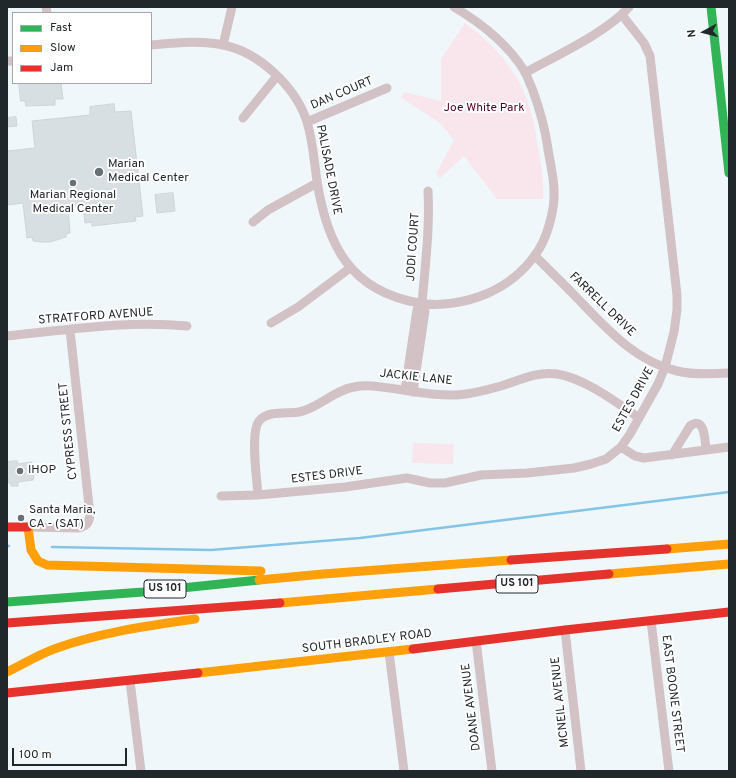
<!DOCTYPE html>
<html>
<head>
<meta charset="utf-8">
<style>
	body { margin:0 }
	#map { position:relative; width:736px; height:778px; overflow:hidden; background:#f0f7fb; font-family:Overpass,sans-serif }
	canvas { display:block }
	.frame { position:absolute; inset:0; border:8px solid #21282c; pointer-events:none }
	.legend { position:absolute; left:12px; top:12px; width:140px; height:72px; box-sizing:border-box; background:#fff; border:1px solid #a6a9ab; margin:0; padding:5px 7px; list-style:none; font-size:12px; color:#21282c }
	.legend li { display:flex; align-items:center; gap:8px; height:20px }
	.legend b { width:20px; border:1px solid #a6a9ab }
	.north { position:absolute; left:684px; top:12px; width:40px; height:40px; -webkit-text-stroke:3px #fff; paint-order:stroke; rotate:263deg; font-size:11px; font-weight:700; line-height:16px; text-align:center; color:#21282c }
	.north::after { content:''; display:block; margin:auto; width:14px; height:18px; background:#21282c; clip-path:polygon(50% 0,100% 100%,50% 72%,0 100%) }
	.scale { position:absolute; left:12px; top:748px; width:115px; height:18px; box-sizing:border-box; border:2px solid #21282c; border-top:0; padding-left:5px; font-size:12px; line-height:14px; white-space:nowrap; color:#21282c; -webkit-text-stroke:3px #fff; paint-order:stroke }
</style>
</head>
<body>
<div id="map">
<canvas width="736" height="778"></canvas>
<div class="frame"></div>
<ul class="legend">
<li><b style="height:5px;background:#30b455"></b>Fast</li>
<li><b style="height:5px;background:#ff9f0a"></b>Slow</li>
<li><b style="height:5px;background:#e5322d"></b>Jam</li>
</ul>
<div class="north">N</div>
<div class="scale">100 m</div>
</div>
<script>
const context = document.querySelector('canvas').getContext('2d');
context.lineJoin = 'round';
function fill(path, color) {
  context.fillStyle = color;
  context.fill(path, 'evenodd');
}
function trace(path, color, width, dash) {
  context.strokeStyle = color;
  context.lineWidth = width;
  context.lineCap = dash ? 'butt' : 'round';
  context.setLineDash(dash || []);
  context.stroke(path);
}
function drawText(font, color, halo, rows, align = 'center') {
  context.font = font + ' Overpass,sans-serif';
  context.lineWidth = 4;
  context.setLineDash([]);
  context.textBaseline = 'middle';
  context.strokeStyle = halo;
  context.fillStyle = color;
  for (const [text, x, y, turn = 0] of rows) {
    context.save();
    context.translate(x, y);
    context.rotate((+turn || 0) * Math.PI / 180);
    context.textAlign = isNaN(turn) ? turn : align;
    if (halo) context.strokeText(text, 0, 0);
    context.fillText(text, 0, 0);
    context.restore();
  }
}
const green = new Path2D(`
	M465,23C497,46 523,77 532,116C535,126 536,137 538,147C541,164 544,181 543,199H497L464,156L440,178L436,174L454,140L440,123L401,98L404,92L441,101V59Z
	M413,443L454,444L453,464L412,463Z`);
const stream = new Path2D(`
	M7,546H9
	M52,547L211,550L360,538L729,492`);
const building = new Path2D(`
	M19,83H61L63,99H55V105L26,106L25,101H21Z
	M114,104L115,112L131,111L143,216L135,217L136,221L92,226V222L85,223L83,205L68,207L70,233L66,234V237L50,242H40L33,241L32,237L27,238L23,203L7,205V151L35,148L32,121L90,115V107Z
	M16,117L17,126L7,127V118Z
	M173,193L175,211L157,213L155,195Z
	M17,461L18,464L32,462L34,477L33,480L18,482V486H11V483H7V462Z`);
const street = new Path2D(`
	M46,7L47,13
	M151,45C174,43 200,40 223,45C259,52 296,87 307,122C313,141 314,161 317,181C327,245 350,291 419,303C440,307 467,302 486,294C505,286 523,272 535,255C547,240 555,210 554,191C554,177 550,163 548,149C545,126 540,110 532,88C529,83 528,77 525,72C508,44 481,23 454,7
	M223,45L232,7
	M7,61H13
	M525,73C557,55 606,33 629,7
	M243,118L277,76
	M307,122L387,88
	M253,222L268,210L317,183
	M535,256C549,270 564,284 578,299C607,329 635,361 677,371C693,375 713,374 729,373
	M271,323L298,307L350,268
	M7,336C67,330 127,320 187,326
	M405,390L417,310L422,304
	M413,392L425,311L422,304C425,266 430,229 428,191
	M621,447L635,456L644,458L729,447
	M672,455L690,426C705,415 705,441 706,450
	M258,495C257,480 250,432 259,421C268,410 287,414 299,412C319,408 334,390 354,387C368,384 382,387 396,389C416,392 436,396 457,395C471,394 487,390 501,386C520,380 537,371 557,374C584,378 616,402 639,418
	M221,496L258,495L345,487L407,478L430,483H445L481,475L527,473L574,468L591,464L606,459L621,447L630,434L658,384L665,367L674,332L677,310V295L650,56L644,43L622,15
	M28,527L78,528C87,526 89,523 90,515L70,330
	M651,621L669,771
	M565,630L581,771
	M476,641L492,771
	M389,652L404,771
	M130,681L141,771`);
const fast = new Path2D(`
	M711,7L729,173
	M7,602L143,592L259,580`);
const slow = new Path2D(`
	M28,527L31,550L38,561L47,565L261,571
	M667,549L729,544
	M609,574L729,564
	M259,580L323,574L511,560
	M280,603L438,589
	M7,672C24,664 39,654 57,648C101,632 148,626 195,619
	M198,673L413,649`);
const jam = new Path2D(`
	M7,527H28
	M511,560L667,549
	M438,589L609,574
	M7,623L280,603
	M413,649L565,630L729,612
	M7,693L198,673`);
const markers = [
	[99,172,5,"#697074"],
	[73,183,4,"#697074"],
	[20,471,4,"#697074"],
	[21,518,4,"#697074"]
];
const shields = [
	[517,584,42],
	[165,589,42]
];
const shieldNames = [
	["US 101",517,584],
	["US 101",165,589]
];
const streetNames = [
	["DAN COURT",342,94,-23],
	["PALISADE DRIVE",328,170,79],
	["JODI COURT",414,247,-86],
	["FARRELL DRIVE",602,305,44],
	["STRATFORD AVENUE",96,317,-4],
	["JACKIE LANE",416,378,6],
	["ESTES DRIVE",634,400,-61],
	["CYPRESS STREET",69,431,-96],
	["ESTES DRIVE",327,476,-7],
	["SOUTH BRADLEY ROAD",367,642,-7],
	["EAST BOONE STREET",672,694,83],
	["MCNEIL AVENUE",561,702,-96],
	["DOANE AVENUE",472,707,-97]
];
const parkNames = [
	["Joe White Park",484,109]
];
const poiNames = [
	["Marian",108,165],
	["Medical Center",108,179],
	["Marian Regional",73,196,"center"],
	["Medical Center",73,210,"center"],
	["IHOP",28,471],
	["Santa Maria,",29,511],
	["CA - (SAT)",29,525]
];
fill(green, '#f8e6ec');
trace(stream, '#84c4e6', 2.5);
fill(building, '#d8dfe3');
trace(building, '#cdd4d8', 1);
trace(street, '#d2c1c5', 9);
trace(fast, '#30b455', 9);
trace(slow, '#ff9f0a', 9);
trace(jam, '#e5322d', 9);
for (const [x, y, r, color] of markers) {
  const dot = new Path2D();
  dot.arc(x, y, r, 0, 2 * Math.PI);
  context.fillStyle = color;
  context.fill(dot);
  trace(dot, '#fff', 1.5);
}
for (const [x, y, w] of shields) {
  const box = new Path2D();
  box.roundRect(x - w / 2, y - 9, w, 18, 3);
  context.fillStyle = '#fff';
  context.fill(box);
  trace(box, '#21282c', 1);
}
drawText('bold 11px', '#21282c', null, shieldNames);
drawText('12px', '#21282c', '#fff', streetNames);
drawText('12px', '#510122', '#fff', parkNames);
drawText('12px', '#21282c', '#fff', poiNames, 'left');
</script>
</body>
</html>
